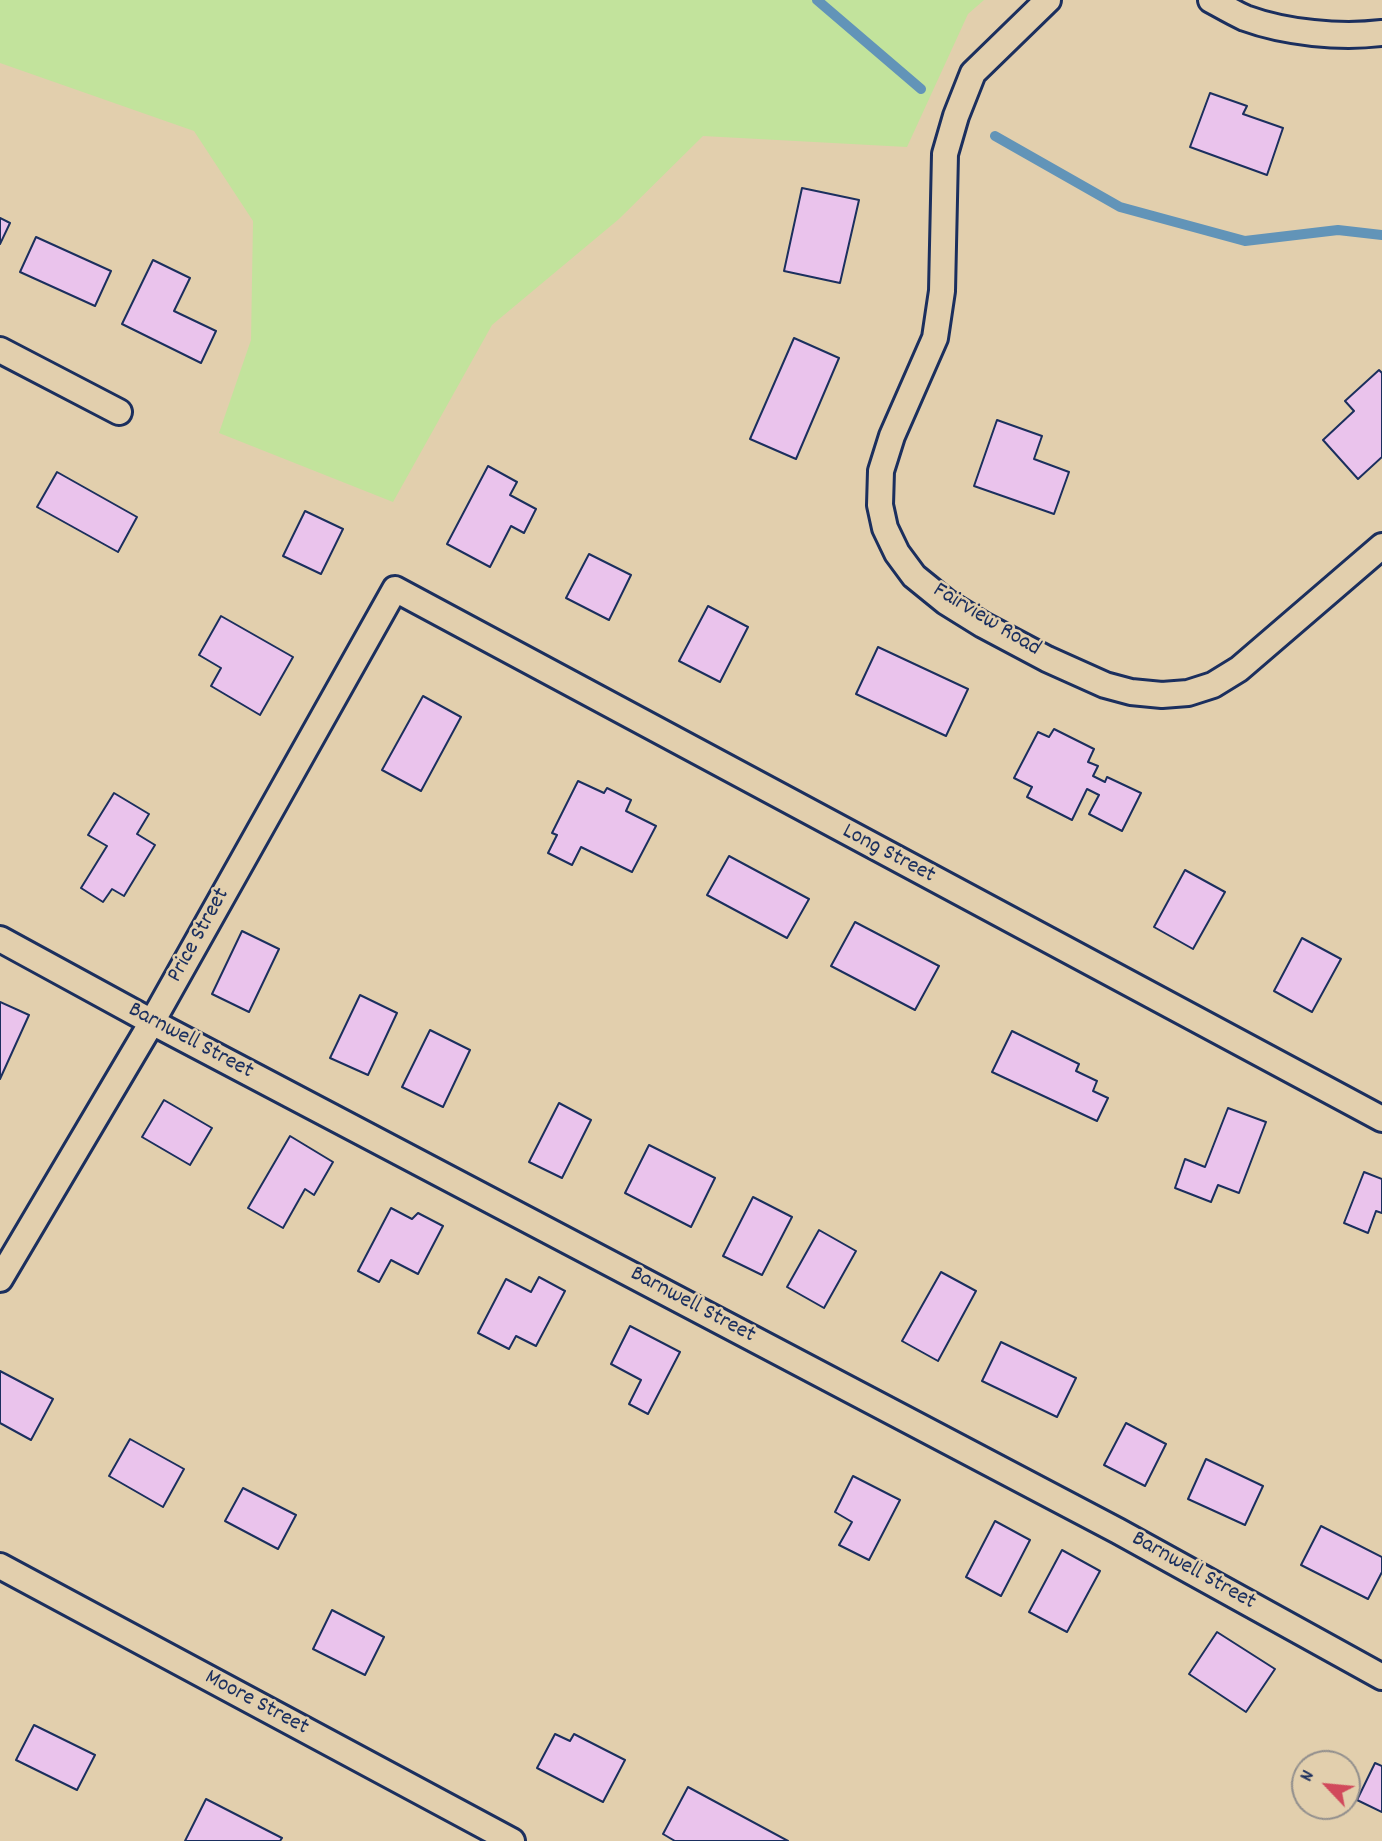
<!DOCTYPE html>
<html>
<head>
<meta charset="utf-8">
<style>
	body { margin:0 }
	#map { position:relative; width:1382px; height:1841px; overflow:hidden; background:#e2cfad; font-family:Dekko,sans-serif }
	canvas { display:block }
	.north { position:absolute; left:1291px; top:1750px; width:70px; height:70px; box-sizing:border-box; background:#e2cfad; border:2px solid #928f8d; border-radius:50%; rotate:296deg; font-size:19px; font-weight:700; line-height:28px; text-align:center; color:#1b2f5e }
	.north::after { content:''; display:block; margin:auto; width:24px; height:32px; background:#d1495b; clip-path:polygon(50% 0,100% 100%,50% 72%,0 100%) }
</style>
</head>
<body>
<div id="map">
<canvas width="1382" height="1841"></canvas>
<div class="north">N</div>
</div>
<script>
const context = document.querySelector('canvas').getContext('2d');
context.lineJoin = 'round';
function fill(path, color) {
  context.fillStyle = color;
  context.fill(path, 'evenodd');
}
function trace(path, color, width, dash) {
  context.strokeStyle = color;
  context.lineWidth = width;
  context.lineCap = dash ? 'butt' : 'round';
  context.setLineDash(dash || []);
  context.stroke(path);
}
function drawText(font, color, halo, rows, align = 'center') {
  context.font = font + ' Dekko,sans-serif';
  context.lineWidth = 5;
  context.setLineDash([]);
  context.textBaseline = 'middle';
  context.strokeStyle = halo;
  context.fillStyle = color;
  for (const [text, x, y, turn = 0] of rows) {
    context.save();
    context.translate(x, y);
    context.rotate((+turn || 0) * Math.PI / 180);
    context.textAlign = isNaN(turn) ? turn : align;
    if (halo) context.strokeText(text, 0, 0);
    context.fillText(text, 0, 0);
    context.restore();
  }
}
const green = new Path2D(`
	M0,0H984L968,14L907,147L703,136L619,219L492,325L393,502L219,433L251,340L253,221L194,131L0,63Z`);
const stream = new Path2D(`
	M817,0L921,89
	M995,136L1120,207L1245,241L1338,230L1382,235`);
const building = new Path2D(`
	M1210,93L1247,106L1243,114L1283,128L1267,175L1190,147Z
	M802,188L859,200L840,283L784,271Z
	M0,218L10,223L0,244Z
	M36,237L111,271L95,306L20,272Z
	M153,260L190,278L174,311L216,331L201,363L122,324Z
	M794,338L839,358L796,459L750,439Z
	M1379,370L1382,373V457L1358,479L1323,440L1354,411L1345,401Z
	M997,420L1042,436L1034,459L1069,472L1054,514L974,486Z
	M488,466L517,482L510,495L536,509L524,533L511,526L490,567L447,544Z
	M57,472L137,517L118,552L37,507Z
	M305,511L343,529L321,574L283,556Z
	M589,554L631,575L609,620L566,598Z
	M708,606L748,627L720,682L679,661Z
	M221,616L293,657L260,715L211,686L221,668L199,655Z
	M878,647L968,689L946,736L856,694Z
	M423,696L461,717L421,791L382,770Z
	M1054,729L1094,749L1088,762L1098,766L1093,776L1105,782L1107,777L1141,793L1122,831L1089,814L1099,795L1087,789L1072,820L1027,797L1032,787L1014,778L1038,732L1049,737Z
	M578,781L604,793L607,788L631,800L626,811L656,826L632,872L581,847L572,865L548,853L557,835L552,833Z
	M114,793L149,814L137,834L155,845L124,896L112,889L103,902L81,888L107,846L88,835Z
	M729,856L809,899L787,938L707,895Z
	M1185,870L1225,892L1193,949L1154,927Z
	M855,922L939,966L915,1010L831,966Z
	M242,931L279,949L249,1012L212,994Z
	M1302,938L1341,959L1312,1012L1274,991Z
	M360,995L397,1013L368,1075L330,1058Z
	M0,1002L29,1015L0,1079Z
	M430,1030L470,1050L443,1107L402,1087Z
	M1012,1031L1079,1064L1076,1071L1097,1081L1093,1091L1108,1098L1097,1121L992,1072Z
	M164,1100L212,1128L190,1165L142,1137Z
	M559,1103L591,1120L562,1178L529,1162Z
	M1228,1108L1266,1122L1239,1193L1218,1185L1211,1202L1175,1188L1185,1159L1205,1167Z
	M290,1136L333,1162L314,1195L305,1189L283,1228L248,1208Z
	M649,1145L715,1178L691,1227L625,1193Z
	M1364,1172L1382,1179V1213L1376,1211L1368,1233L1344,1223Z
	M753,1197L792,1217L762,1275L723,1256Z
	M391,1208L412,1219L418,1213L443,1226L418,1274L391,1260L379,1282L358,1271Z
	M819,1230L856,1251L824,1308L787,1287Z
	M941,1272L976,1291L938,1361L902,1341Z
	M539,1277L565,1291L536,1346L516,1336L509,1349L478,1333L506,1279L531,1292Z
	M630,1326L680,1352L648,1414L629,1404L641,1380L611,1364Z
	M1001,1342L1076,1378L1057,1417L982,1381Z
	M0,1371L53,1399L31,1440L0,1423Z
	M1126,1423L1166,1444L1145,1486L1104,1465Z
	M130,1439L184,1469L163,1507L109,1476Z
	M1206,1459L1263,1486L1245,1525L1188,1499Z
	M853,1476L900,1500L869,1560L839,1545L852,1522L835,1512Z
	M243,1488L296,1515L278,1549L225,1521Z
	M995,1521L1030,1540L1001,1596L966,1577Z
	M1321,1526L1382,1557V1572L1368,1599L1301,1565Z
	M1062,1550L1100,1571L1067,1632L1029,1612Z
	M332,1610L384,1637L365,1675L313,1649Z
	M1217,1632L1275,1669L1246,1712L1189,1674Z
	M34,1725L95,1755L77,1790L16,1760Z
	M555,1734L570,1741L574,1734L625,1760L603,1802L537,1768Z
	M1375,1763L1382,1766V1812L1357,1800Z
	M688,1787L788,1841H675L663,1834Z
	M206,1799L282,1838L280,1841H185Z`);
const street = new Path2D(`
	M1048,0L973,73L956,116L945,154L942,291L935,338L892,436L881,471L880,505L885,528L897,553L914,576L946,602L983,625L1047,659L1105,685L1131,692L1162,695L1188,693L1213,685L1239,669L1382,546
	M1211,0C1222,6 1234,13 1245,18C1286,33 1340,38 1382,33
	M0,350L119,412
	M0,939L152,1022L1118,1531L1382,1677
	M0,1279L152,1022L395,589L1382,1119
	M0,1566L512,1841`);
const streetNames = [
	["Fairview Road",986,621,31],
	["Long Street",888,855,28],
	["Price Street",200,936,-61],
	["Barnwell Street",190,1042,28],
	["Barnwell Street",692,1306,28],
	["Barnwell Street",1193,1572,29],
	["Moore Street",256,1704,28]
];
fill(green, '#c2e39c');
trace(stream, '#6294b8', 10);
fill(building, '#eac3ec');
trace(building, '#1b2f5e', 2);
trace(street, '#1b2f5e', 30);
trace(street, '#e2cfad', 24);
drawText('23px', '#1b2f5e', '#e2cfad', streetNames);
</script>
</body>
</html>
